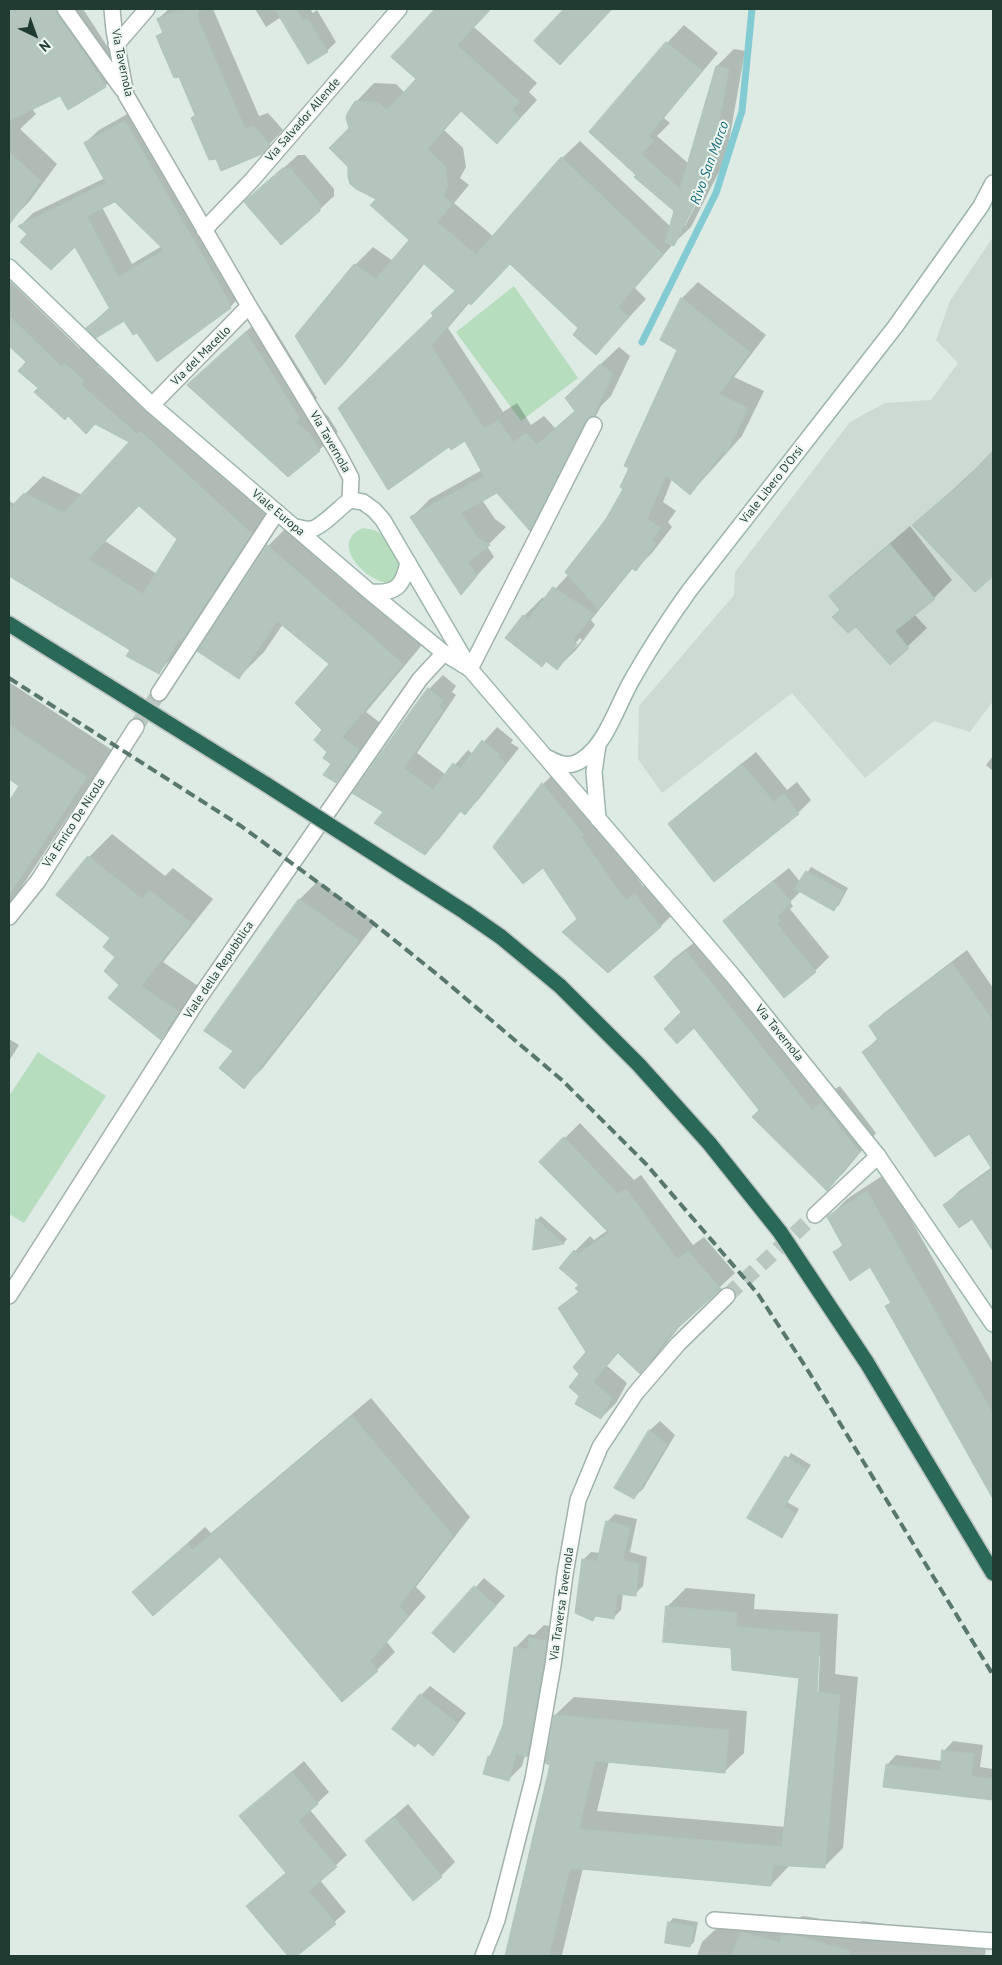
<!DOCTYPE html>
<html>
<head>
<meta charset="utf-8">
<style>
	body { margin:0 }
	#map { position:relative; width:1002px; height:1965px; overflow:hidden; background:#deeae4; font-family:"PT Sans",sans-serif }
	canvas { display:block }
	.frame { position:absolute; inset:0; border:10px solid #1f3b32; pointer-events:none }
	.north { position:absolute; left:10px; top:10px; width:50px; height:50px; -webkit-text-stroke:4px #eef7f2; paint-order:stroke; rotate:138deg; font-size:14px; font-weight:700; line-height:20px; text-align:center; color:#1f3b32 }
	.north::after { content:''; display:block; margin:auto; width:18px; height:22px; background:#1f3b32; clip-path:polygon(50% 0,100% 100%,50% 72%,0 100%) }
</style>
</head>
<body>
<div id="map">
<canvas width="1002" height="1965"></canvas>
<div class="frame"></div>
<div class="north">N</div>
</div>
<script>
const context = document.querySelector('canvas').getContext('2d');
context.lineJoin = 'round';
function fill(path, color) {
  context.fillStyle = color;
  context.fill(path, 'evenodd');
}
function trace(path, color, width, dash) {
  context.strokeStyle = color;
  context.lineWidth = width;
  context.lineCap = dash ? 'butt' : 'round';
  context.setLineDash(dash || []);
  context.stroke(path);
}
function drawText(font, color, halo, rows, align = 'center') {
  context.font = font + ' "PT Sans",sans-serif';
  context.lineWidth = 4;
  context.setLineDash([]);
  context.textBaseline = 'middle';
  context.strokeStyle = halo;
  context.fillStyle = color;
  for (const [text, x, y, turn = 0] of rows) {
    context.save();
    context.translate(x, y);
    context.rotate((+turn || 0) * Math.PI / 180);
    context.textAlign = isNaN(turn) ? turn : align;
    if (halo) context.strokeText(text, 0, 0);
    context.fillText(text, 0, 0);
    context.restore();
  }
}
const built = new Path2D(`
	M993,237V701L970,732L934,721L865,778L792,693L662,793L638,759L639,706L734,595L735,572L850,422L885,403L931,400L958,363L936,340L950,301Z`);
const green = new Path2D(`
	M514,286L578,378L521,421L456,332Z
	M363,528C368,529 373,529 378,532C382,534 384,540 387,544C393,554 408,572 393,581C376,591 324,544 363,528Z
	M38,1052L106,1096L24,1223L9,1214V1096Z`);
const shadow = new Path2D(`
	M9,9H83L122,69L105,86L60,95L32,109L36,114L20,129L57,164L29,202L12,219L9,216Z
	M169,9H213L259,116L268,113L283,130L261,153L196,115L179,75L158,37L163,31L158,19Z
	M255,9H310L313,13L317,10L336,42L327,51L281,17L266,27Z
	M437,9H491L474,27L537,83L529,92L537,100L515,124L462,110L444,130L463,148L466,167L460,178L469,185L454,203L494,237L562,158L580,141L671,227L676,210L591,131L667,43L684,25L718,53L664,118L670,123L657,136L689,164L717,66L734,49L745,51L726,158L691,227L673,244L635,288L646,299L596,353L580,328L511,262L470,302L448,328L503,412L517,403L531,425L544,416L555,428L576,410L584,380L619,347L630,356L611,396L601,406L547,511L530,529L497,491L482,500L495,519L506,527L487,546L494,557L461,593L412,517L430,499L482,470L465,439L450,445L388,488L434,316L456,290L425,263L342,366L325,383L355,265L373,247L393,261L411,239L378,199L350,128L356,102L374,83L396,84L405,93L417,79L393,57ZM711,170L713,171L685,226H683Z
	M138,108L244,293L230,307L137,331L125,319L87,328L110,307L75,245L29,234L20,226L33,213L105,178L85,143L99,130ZM116,200L162,246L132,264L102,207Z
	M298,155H305L334,189V196L319,210L246,202Z
	M9,280L80,349L83,346L101,361L98,366L155,417L158,414L269,515L199,622L189,632L176,654L158,672L132,650L9,575V501L15,504L43,476L82,495L131,442L95,423L39,388L28,362L9,345ZM139,505L178,539L157,574L105,541Z
	M698,282L766,335L734,377L764,391L742,436L690,494L672,479L663,502L676,511L668,522L672,527L652,553L636,569L633,568L611,595L591,620L595,625L576,650L557,668L547,661L542,666L524,616L543,597L545,600L569,574L607,520L625,489L679,349L662,339L682,298ZM580,638L582,640L574,649H571Z
	M265,314L317,398L313,402L328,416L338,432L319,450L188,385Z
	M993,453V574L975,590L914,525Z
	M293,521L427,639L366,712L383,725L361,757L336,782L324,730L331,664L283,624L264,652L239,677L199,651L268,546Z
	M910,526L952,580L934,598L914,614L927,628L890,663L831,596L849,578Z
	M443,675L456,686L452,692L456,695L417,753L446,775L468,750L473,754L497,727L513,740L511,743L519,748L479,799L465,814L461,811L439,839L425,853L385,811L429,689Z
	M9,682L112,750L9,906V803L20,786L9,778Z
	M756,752L787,790L797,782L811,800L798,813L715,881L669,825L682,812Z
	M993,756V771L986,765Z
	M560,768L643,886L652,879L677,910L660,927L578,918L543,866L495,847L543,784Z
	M112,834L165,876L173,868L213,899L163,962L201,988L184,1015L160,1038L121,984L117,957L89,857Z
	M811,867L848,888L839,905L834,909L801,891L790,902L793,906L790,909L829,957L815,971L784,996L725,922L738,908L789,868L801,883Z
	M318,881L376,923L262,1069L244,1087L235,1051L300,899Z
	M705,934L830,1092L840,1086L876,1133L845,1171L827,1189L761,1110L655,977L673,959Z
	M967,950L993,988V1249L972,1218L945,1205L959,1191L992,1167L969,1133L864,1052L878,1038L870,1026L884,1013Z
	M9,1039L19,1045L9,1061Z
	M580,1123L634,1180L641,1175L693,1245L704,1237L735,1273L683,1322L655,1358L640,1372L619,1352L607,1366L627,1383L616,1403L601,1418L581,1396L580,1374L588,1352L560,1309L579,1291L580,1285L575,1251L590,1236L594,1240L608,1230L541,1162Z
	M885,1174L993,1364V1495L886,1307L891,1302L870,1265L834,1253L843,1244L829,1217L847,1199Z
	M541,1216L567,1239L564,1243L535,1249L537,1220Z
	M371,1398L470,1517L416,1587L426,1597L387,1642L395,1652L377,1670L342,1700L220,1555L134,1592L205,1527L211,1533Z
	M660,1421L675,1435L643,1489L633,1498L616,1487L650,1430Z
	M791,1453L811,1465L787,1502L799,1509L786,1532L782,1536L749,1518Z
	M615,1514L637,1519L630,1552L647,1557L643,1586L635,1594L623,1593L621,1610L613,1618L597,1615L592,1620L583,1560L591,1552L600,1553L607,1522Z
	M484,1578L505,1596L463,1642L434,1633Z
	M686,1588L755,1594L754,1609L838,1614L835,1674L858,1677L843,1848L824,1867L789,1866L771,1885L583,1868L562,1955L561,1956H506L552,1764L555,1715L574,1697L747,1711L744,1753L725,1771L609,1761L597,1811L786,1827L801,1677L733,1647L668,1606ZM818,1655L820,1656L818,1699L815,1698Z
	M544,1625L560,1628L541,1742L527,1756L525,1755L522,1766L508,1780L489,1757L505,1725L516,1647L529,1634L534,1635Z
	M430,1686L466,1713L442,1745L433,1754L421,1695Z
	M953,1741L983,1745L980,1767L993,1769V1799L884,1786L887,1765L896,1755L942,1761L944,1751Z
	M304,1761L329,1792L310,1810L347,1855L320,1880L346,1912L295,1956H290L248,1906L287,1872L241,1816Z
	M408,1804L455,1862L441,1876L366,1841Z
	M761,1914L794,1924L802,1916L816,1918L855,1929L862,1921L987,1937L985,1956H697L702,1942L721,1924L744,1931Z
	M673,1918L698,1922L694,1942L690,1946L669,1923Z`);
const stream = new Path2D(`
	M642,342L716,193L742,111L752,9`);
const building = new Path2D(`
	M9,9H56L57,14L83,51L106,87L68,110L60,96L9,121Z
	M183,9H198V19L245,129L254,126L270,145L262,154L221,171L216,159L209,160L191,118L195,115L179,77L174,78L156,36L163,33L157,19Z
	M275,9H296L303,21L307,18L328,52L308,64Z
	M435,9H491L457,45L520,102L512,110L520,118L497,144L461,111L427,149L445,166L448,186L443,196L452,204L437,222L476,255L561,157L663,254L618,307L629,317L596,355L573,335L578,328L510,264L471,305L468,302L431,346L484,429L498,420L513,442L526,433L537,445L575,411L565,398L600,364L613,374L593,416L586,421L530,531L497,493L461,513L477,537L490,545L468,562L477,576L461,595L410,517L484,476L465,441L451,450L449,447L388,490L338,408L433,316L431,313L455,291L423,263L325,385L295,336L354,264L376,279L409,240L370,205L376,199L356,189L350,184L348,177V167L329,148L349,128L346,118L347,114L355,101L378,102L387,110L416,79L391,57Z
	M564,9H612L560,65L534,41Z
	M666,42L702,71L648,136L654,141L641,154L680,189L716,66L729,69L709,176L674,246L665,243L674,211L634,177L636,175L589,132Z
	M125,121L230,303L229,305L231,308L157,362L137,333L133,335L124,321L96,338L86,328L110,309L75,247L51,270L20,242L27,234L18,226L106,183L84,143ZM115,202L164,250L118,277L87,216Z
	M9,152L41,181L9,225Z
	M283,168H290L320,204V211L281,245L244,202Z
	M681,298L750,352L719,394L748,408L726,454L723,452L690,495L666,475L647,519L661,528L652,539L656,544L636,571L631,568L598,609L565,572L606,519L623,489L620,487L629,468L624,466L677,350L660,340Z
	M9,316L62,367L64,363L84,380L81,385L137,434L140,431L252,534L182,641L179,639L159,674L126,656L130,650L9,576V509L24,493L64,513L129,442L95,424L86,434L68,416L65,420L34,392L38,388L18,371L26,362L9,346ZM139,506L177,539L143,594L88,559Z
	M246,332L299,417L296,422L310,434L320,451L288,477L187,385Z
	M993,451V576L975,592L912,525L966,479Z
	M890,544L935,599L895,631L909,648L890,665L856,627L848,633L832,617L840,610L829,596Z
	M267,545L403,664L342,737L359,750L336,783L323,775L331,764L323,758L327,752L314,740L322,730L295,703L329,664L277,621L239,679L197,651Z
	M553,587L594,614L573,640L577,644L557,670L546,661L542,667L505,638L523,615L528,619Z
	M428,688L443,701L439,707L443,710L404,768L433,790L453,763L460,769L482,740L500,755L498,757L506,763L465,815L460,811L425,855L374,823L383,812L352,793Z
	M9,725L87,777L9,895V801L19,786L9,779Z
	M742,764L774,802L784,794L799,814L714,882L668,824Z
	M542,783L584,835L581,837L626,901L635,894L661,927L608,973L562,932L577,919L543,868L523,884L493,847Z
	M88,856L142,899L149,890L191,923L141,986L179,1012L161,1040L108,998L119,985L104,971L115,957L103,947L110,938L56,895Z
	M806,871L844,892L834,911L795,889Z
	M774,881L791,902L777,917L780,921L777,924L816,972L784,998L723,921Z
	M299,899L359,941L244,1089L219,1068L233,1051L204,1031Z
	M686,951L812,1110L821,1103L859,1152L827,1191L752,1117L759,1110L694,1028L677,1044L664,1029L681,1012L654,977Z
	M952,963L993,1021V1251L972,1219L959,1228L943,1205L992,1169L969,1134L935,1157L862,1052L878,1040L869,1026Z
	M564,1137L618,1194L626,1189L677,1259L688,1251L721,1289L671,1334L640,1374L617,1352L593,1382L612,1398L601,1419L575,1404L579,1396L569,1387L579,1374L573,1367L586,1352L558,1308L579,1292L575,1288L579,1285L559,1268L574,1250L578,1254L609,1233L539,1162Z
	M867,1191L993,1414V1499L885,1306L891,1303L870,1267L850,1281L833,1252L843,1246L827,1217Z
	M536,1219L564,1244L533,1250Z
	M352,1416L453,1536L399,1606L409,1616L370,1661L378,1671L342,1702L220,1557L153,1616L132,1592L187,1544L192,1550Z
	M649,1430L667,1445L634,1499L614,1488Z
	M785,1456L807,1470L784,1507L795,1513L782,1538L747,1518Z
	M606,1521L630,1527L623,1560L639,1564L636,1596L617,1594L614,1619L595,1616L593,1621L575,1613L582,1559L597,1561Z
	M474,1586L496,1606L454,1653L432,1633Z
	M666,1606L737,1613L736,1627L820,1633L817,1692L840,1695L825,1868L773,1865L771,1886L570,1868L549,1956H505L550,1765L545,1763L554,1715L729,1730L725,1773L595,1761L579,1829L782,1847L799,1678L732,1670L731,1648L663,1642Z
	M529,1638L547,1641L544,1664L527,1757L516,1754L509,1781L483,1774L488,1756L490,1757L503,1725L514,1647L528,1649Z
	M420,1694L457,1723L433,1756L418,1743L415,1747L392,1729Z
	M942,1750L974,1754L971,1776L993,1779V1800L883,1787L886,1764L940,1771Z
	M292,1772L318,1804L298,1821L337,1867L309,1891L336,1924L297,1956H288L246,1906L286,1873L239,1816Z
	M394,1817L442,1877L413,1901L365,1841Z
	M668,1922L694,1927L690,1947L665,1943Z
	M741,1932L780,1943L782,1935L797,1936L850,1951L849,1956H732Z`);
const streetTunnel = new Path2D(`
	M136,727L159,693
	M727,1296L815,1215`);
const street = new Path2D(`
	M65,9L122,89
	M112,9L114,30L126,95L249,306L338,453L351,478L350,500
	M116,45L147,9
	M204,230L252,180L399,9
	M152,405L249,306
	M470,669L594,425
	M159,693L277,512
	M9,917L38,881L136,727
	M815,1215L878,1156
	M9,1296L199,998L420,679L444,653
	M714,1920L993,1941
	M483,1956L497,1920L533,1779L553,1665L565,1574L578,1500L600,1447L635,1394L678,1344L727,1296`);
const secondary = new Path2D(`
	M9,267L152,405L370,592L444,653L470,669L733,976L878,1156L993,1324
	M296,527C301,528 307,530 312,529C323,526 340,507 350,500L363,502L374,510L383,520L468,665
	M370,592C396,594 403,587 408,562
	M598,745L594,772L598,819
	M548,758C561,765 571,768 583,759C607,743 618,703 633,678C650,648 669,619 689,591L895,327L981,206L993,183`);
const highway = new Path2D(`
	M9,624L267,785
	M465,912L501,937L560,986L639,1065L709,1143L780,1232L867,1363L993,1573`);
const rail = new Path2D(`
	M9,678L241,826L368,919L438,975L563,1081L646,1164L758,1294L807,1369L993,1675`);
const highwayBridge = new Path2D(`
	M267,785L465,912`);
const streetNames = [
	["Via Tavernola",122,63,78],
	["Via Salvador Allende",303,120,-49],
	["Via del Macello",201,356,-45],
	["Via Tavernola",330,442,60],
	["Viale Libero D'Orsi",772,485,-52],
	["Viale Europa",278,513,40],
	["Via Enrico De Nicola",74,823,-57],
	["Viale della Repubblica",219,970,-56],
	["Via Tavernola",779,1033,51],
	["Via Traversa Tavernola",562,1604,-82]
];
const waterNames = [
	["Rivo San Marco",710,163,-70]
];
fill(built, '#ccdad3');
fill(green, '#b6ddbe');
fill(shadow, '#0003');
trace(stream, '#83cbd2', 7);
fill(building, '#b3c5bd');
trace(building, '#b0c4bb', 1);
trace(streetTunnel, '#b8c7c0', 15, [15, 8]);
trace(street, '#a1b2ab', 18);
trace(secondary, '#9db6ac', 18);
trace(highway, '#bcc4c2', 18);
trace(street, '#fff', 15);
trace(secondary, '#fff', 15);
trace(highway, '#2a6857', 15);
trace(rail, '#59776d', 4, [10, 5]);
trace(highwayBridge, '#bcc4c2', 18, []);
trace(highwayBridge, '#2a6857', 15);
drawText('12px', '#1f3b32', '#eef7f2', streetNames);
drawText('italic 14px', '#186d78', '#eef7f2', waterNames);
</script>
</body>
</html>
